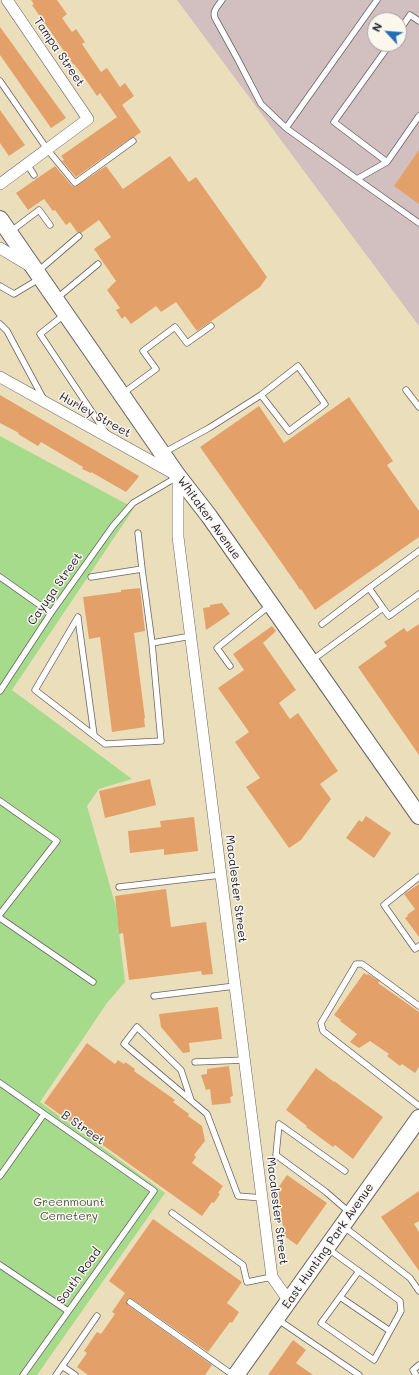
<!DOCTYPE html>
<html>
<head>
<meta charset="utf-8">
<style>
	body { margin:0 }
	#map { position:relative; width:419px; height:1375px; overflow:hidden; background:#ebdfbb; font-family:Mali,sans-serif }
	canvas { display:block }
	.north { position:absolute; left:367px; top:12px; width:40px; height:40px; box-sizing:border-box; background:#fbf7ec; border:1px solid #a4a2a5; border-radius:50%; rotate:296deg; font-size:11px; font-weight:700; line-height:16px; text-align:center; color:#22223b }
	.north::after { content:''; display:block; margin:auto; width:14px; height:18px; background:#1f6fb2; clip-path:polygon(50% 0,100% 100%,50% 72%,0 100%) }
</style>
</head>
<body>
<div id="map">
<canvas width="419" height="1375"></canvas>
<div class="north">N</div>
</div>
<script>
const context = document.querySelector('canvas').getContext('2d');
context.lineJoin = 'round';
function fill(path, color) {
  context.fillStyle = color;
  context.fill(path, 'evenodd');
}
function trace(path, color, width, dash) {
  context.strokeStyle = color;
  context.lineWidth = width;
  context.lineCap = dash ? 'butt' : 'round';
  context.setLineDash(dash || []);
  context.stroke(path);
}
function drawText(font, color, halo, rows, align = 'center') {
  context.font = font + ' Mali,sans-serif';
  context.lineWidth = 3;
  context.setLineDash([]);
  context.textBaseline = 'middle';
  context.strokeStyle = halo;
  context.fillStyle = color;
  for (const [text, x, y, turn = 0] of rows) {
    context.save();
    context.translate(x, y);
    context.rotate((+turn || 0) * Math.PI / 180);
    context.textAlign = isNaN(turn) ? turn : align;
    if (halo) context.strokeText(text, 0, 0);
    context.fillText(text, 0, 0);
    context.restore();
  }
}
const industrial = new Path2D(`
	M177,0H419V326ZM375,20H399V44H375Z`);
const green = new Path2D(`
	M0,436L134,508L12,690L132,779L99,789L87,806L116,907L125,982L107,1003L40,1102L165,1193L37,1375H0Z`);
const building = new Path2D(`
	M31,0H57L67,14L62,18L72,32L76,29L85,42L82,44L101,72L107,68L120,87L125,83L134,96L122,105L141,132L134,137L131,138L76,177L62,161L64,160L61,156L117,117L100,93L97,96L84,77L74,64H73L32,5L34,4Z
	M0,27L66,118L51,128L0,55Z
	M0,110L25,145L9,156L0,143Z
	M419,150V204L394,186Z
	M170,156L189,182L196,177L267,277L260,287L197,331L176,302L161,312L156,306L131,324L125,316L122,319L116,310L120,308L107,290L116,281L94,249L111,237L99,220L81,233L77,232L70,222L66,225L55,210L53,211L44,199L28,210L16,193L55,166L72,186L75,187L106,166L123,189Z
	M0,395L139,476L137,479L126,492L91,472V473L82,469L83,467L41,442L38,446L18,434L19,433L0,423Z
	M349,397L393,461L387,465L419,511V537L315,610L301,589L300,590L295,582L200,447L259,406L284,443Z
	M140,588L145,631L134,633L145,718H144L145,727L112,732L100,637L89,639L83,597L121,592V590Z
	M222,603L230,614L206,630L203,608L210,607V605Z
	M419,624V755L358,667L387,646L384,642L404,628L407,632Z
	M272,626L276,631L263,643L296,690L279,703L290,719L298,713L338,771L320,784L331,799L301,840L289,848L246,787L260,778L235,742L249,732L218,688L244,670L233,654Z
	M150,779L156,805L105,818L99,791Z
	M366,816L391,833L374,858L346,838L359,820L362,822Z
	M194,817L198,851L164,855V849L130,853L128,831L161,827L160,821Z
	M419,884V937L405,918L408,916L407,915L415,909L404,894Z
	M166,889L171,927L206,922L213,974L202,975L201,971L129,980L123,933L119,934L115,896Z
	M364,973L367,975L368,974L379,981L378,983L419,1012V1067L415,1073L402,1064L400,1066L387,1056L389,1054L370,1041L359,1048L350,1042L357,1034L340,1021L341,1020L334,1015Z
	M218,1007L222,1039L189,1043L190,1052L183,1053L161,1027L159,1014Z
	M87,1043L115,1064L118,1060L124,1064L125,1062L135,1069L134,1071L175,1100L173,1102L189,1114L188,1116L202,1126L205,1141L194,1155L196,1157L192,1163L223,1186L218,1193L220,1194L214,1203L212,1202L202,1216L44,1103Z
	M229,1066L233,1096L230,1097L231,1103L212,1105L210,1089L206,1090L201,1075L207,1074V1069Z
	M316,1068L334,1082V1081L383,1117L353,1159L335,1145L333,1147L306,1127L307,1126L286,1110Z
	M287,1175L327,1203L297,1245L284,1236L278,1188Z
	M419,1191V1221L414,1224L419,1232V1271L381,1217Z
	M153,1219L242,1282L227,1303L239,1312L232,1323L230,1322L208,1352L132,1299L129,1298L126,1301L128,1305L212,1365L205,1375H88L77,1367L87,1353L84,1351L97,1332L101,1334L115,1314L112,1312L125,1293L109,1281Z
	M293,1340L306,1350L296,1363L313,1375H268Z`);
const service = new Path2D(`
	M222,0C218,6 212,11 215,18L237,58L261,104L286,128L357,179
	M399,31L410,15L419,21
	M0,81L47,149L75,183L133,141
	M419,116L387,162L357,179L419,223
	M286,128L377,0
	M387,162L334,122L390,44
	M27,164L34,175
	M10,232L39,210L50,225
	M37,272L79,236
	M0,286L14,294L39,279
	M56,299L98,264
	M64,315L40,334L106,433
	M0,324L7,331L43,398
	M406,390L419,407
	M122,394L156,369L143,351L175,327L187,343L211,326
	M163,453L209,428L261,395L289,431L325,404L298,366L261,395
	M138,533L142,569
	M0,577L51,613
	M91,577L142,569L152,643
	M383,608L389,616L419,594
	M78,617L35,690L105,744L161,741L152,643L191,636
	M78,618L94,735
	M322,624L369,588
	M311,661L383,608L369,588L419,551
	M230,666L217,648L269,606
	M0,691L51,613L113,526L133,503L177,477
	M0,801L57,841L0,914
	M419,877L384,905L415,949L419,946
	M119,887L221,875
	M0,918L93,982
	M154,996L235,986
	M419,1006L362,964H356L321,1023L323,1031L419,1106
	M195,1062L245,1060
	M0,1083L154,1191L23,1375
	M191,1100L181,1070L137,1027L124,1044L207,1114L238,1196L262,1198
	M345,1171L279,1124L276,1155L326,1192L349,1212
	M0,1176L44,1114
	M172,1213L243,1265L247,1282L272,1277
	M343,1226L410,1278L419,1291
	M327,1248L400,1301L401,1311L374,1360L321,1323L359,1271
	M0,1265L68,1311
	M340,1297L390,1331
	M130,1302L233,1375
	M277,1319L359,1375
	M62,1366L75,1375
	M56,1375L97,1316
	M416,1375L413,1370L419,1365`);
const minor = new Path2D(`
	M0,184L88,119L7,0
	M0,248L30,266
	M0,377L178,476V537L272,1277L289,1301`);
const secondary = new Path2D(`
	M0,219L178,476L209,516L419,816
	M236,1375L419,1118`);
const streetNames = [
	["Tampa Street",59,52,56],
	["Hurley Street",95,415,29],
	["Whitaker Avenue",209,518,54],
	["Cayuga Street",55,589,-55],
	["Macalester Street",236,889,83],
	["B Street",83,1128,35],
	["Macalester Street",277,1211,83],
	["East Hunting Park Avenue",328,1246,-55],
	["South Road",79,1276,-54]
];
const parkNames = [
	["Greenmount",69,1202],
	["Cemetery",69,1216]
];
fill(industrial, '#d2bfc0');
fill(green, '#a5db8b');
fill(building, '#e4a069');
trace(service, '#686468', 7);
trace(minor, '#686468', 12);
trace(secondary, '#686468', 18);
trace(service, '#fff', 5.5);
trace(minor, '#fff', 11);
trace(secondary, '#fff', 16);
drawText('12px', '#22223b', '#fbf7ec', streetNames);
drawText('12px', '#495a53', '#fbf7ec', parkNames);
</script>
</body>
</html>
